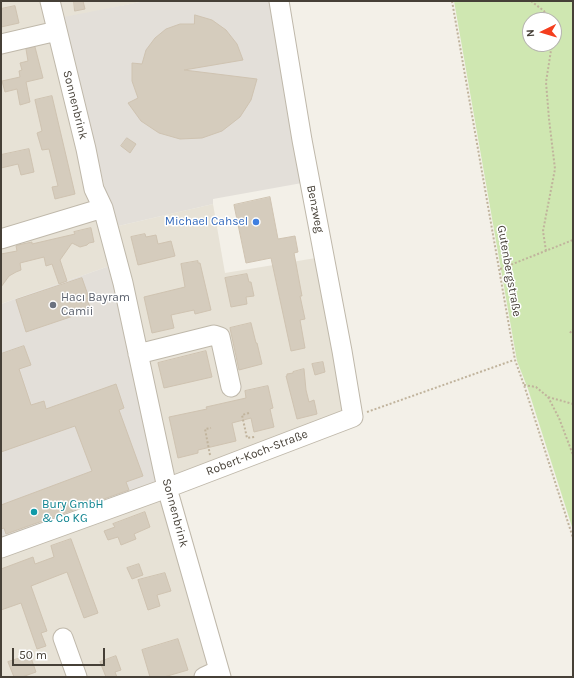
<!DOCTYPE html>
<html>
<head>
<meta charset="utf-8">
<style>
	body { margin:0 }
	#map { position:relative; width:574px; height:678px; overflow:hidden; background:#f3f0e8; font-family:Karla,sans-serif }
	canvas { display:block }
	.frame { position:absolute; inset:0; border:2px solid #464037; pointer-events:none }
	.north { position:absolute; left:522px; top:12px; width:40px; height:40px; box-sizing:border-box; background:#fff; border:1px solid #b5b3af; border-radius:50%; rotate:265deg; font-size:11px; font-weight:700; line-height:16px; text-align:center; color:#464037 }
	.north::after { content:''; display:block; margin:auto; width:14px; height:18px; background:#f43e1e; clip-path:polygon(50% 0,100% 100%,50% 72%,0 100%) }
	.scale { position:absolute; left:12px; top:648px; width:93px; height:18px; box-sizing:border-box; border:2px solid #464037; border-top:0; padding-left:5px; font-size:12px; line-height:14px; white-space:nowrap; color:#464037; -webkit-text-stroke:3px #fff; paint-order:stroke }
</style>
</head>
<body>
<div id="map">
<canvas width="574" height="678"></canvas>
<div class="frame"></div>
<div class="north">N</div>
<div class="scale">50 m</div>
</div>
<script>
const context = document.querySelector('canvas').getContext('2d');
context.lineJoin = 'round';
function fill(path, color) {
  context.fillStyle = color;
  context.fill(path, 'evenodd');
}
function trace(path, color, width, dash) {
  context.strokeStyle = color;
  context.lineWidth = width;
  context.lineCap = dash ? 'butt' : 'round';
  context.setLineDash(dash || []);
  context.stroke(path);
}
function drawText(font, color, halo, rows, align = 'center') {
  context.font = font + ' Karla,sans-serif';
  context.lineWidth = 3;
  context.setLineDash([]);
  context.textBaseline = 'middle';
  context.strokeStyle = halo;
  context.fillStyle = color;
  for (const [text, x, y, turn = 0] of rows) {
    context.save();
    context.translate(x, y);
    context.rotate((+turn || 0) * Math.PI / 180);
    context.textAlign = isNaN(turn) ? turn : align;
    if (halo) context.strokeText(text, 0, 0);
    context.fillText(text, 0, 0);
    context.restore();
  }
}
const residential = new Path2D(`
	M1,1H145L64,18L114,227L213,204L225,273L328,256L356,419L170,489L224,677H1V549L118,263L1,304Z`);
const industrial = new Path2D(`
	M145,1H271L302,183L213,199V204L114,227L64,17Z
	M118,263L165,487L1,549V304Z`);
const green = new Path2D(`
	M454,1H573V530L528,389L517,361ZM530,20H554V44H530Z`);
const building = new Path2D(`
	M74,1H83L85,9L75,11Z
	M15,6L19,23L1,27V9Z
	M195,15L212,20L226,30L237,44L243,60L184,70L257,79L251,100L240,117L222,131L202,138L180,139L159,133L141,121L128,103L138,98L132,81V63L142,64L146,50L155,38L166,29L180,24H194Z
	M35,47L43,78L26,82L30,102L20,105L17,89L5,92L2,81L20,77L19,71L22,70L20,63L28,61L26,49Z
	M52,96L75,194L55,199L52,187L58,186L49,149L42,150L37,133L42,131L35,100Z
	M127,138L136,144L130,153L121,146Z
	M29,149L34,172L21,175L18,164L1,168V155Z
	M270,197L278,239L295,236L298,252L294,253L302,296H300L305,319L300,320L305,348L291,351L271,258L246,263L234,205Z
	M91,228L94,242L89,243L87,245L80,247L72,243L60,260L67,281L59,284L52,264L46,266L44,257L20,263L21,270L16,272L9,276L1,287V254L17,251L16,246L18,245L32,242V244L75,234L74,232Z
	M145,234L146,237L156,235L158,244L171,241L175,256L138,265L131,237Z
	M198,261V263H200L211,310L195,314L194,310L171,315L174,328L152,333L144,297L185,287L181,264Z
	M247,274L249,282H251L254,296L246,297L247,304L231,307L225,278Z
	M82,278L89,298L87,299L91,310L26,332L16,300Z
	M251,323L256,343H257L262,364L239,370L230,328Z
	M24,346L31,365L19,369L31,405L44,401L46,409L116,384L124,408L119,410L143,476L126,482L129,490L6,534L4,528L1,529V505L92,471L75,426L1,452V354Z
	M206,351L212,377L164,388L158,363Z
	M323,362L325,372L315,375L312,364Z
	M304,369L306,390L309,402L314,400L317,414L297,419L286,376H287V374L293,373V372Z
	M268,386L273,408L270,409L274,427L254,432L251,418L232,423L236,441L198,450V453L178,458L169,417L207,409L206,407L246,398L245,391Z
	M145,512L150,527L134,534L136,539L121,545L118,537L108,540L104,531L115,527L113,524Z
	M71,539L98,613L84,618L67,572L31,586L47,631L41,633L46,646L37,649L21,603L1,610V569L33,557L35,564L54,557L51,546Z
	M139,564L143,575L132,579L127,568Z
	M165,573L171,591L157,595L160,606L148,610L138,580Z
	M178,639L188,670L164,677H150L142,650Z
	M30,655L36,672L22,677H14L8,662Z
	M116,656L121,670L115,672L117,677H106L100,662Z`);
const path = new Path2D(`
	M452,1L515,360L524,385L573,538
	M531,1L544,11L548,20
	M546,251L543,231L555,169L549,119L546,82L552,44
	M500,269L573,240
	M570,333L573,329
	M524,385L536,387L548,397L573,404
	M548,397L559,418L573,455
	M367,412L514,360
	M249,413L242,415L247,438L255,437
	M210,455L205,429L211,428`);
const minor = new Path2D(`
	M50,1L86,149L94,189L103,208L123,283L167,488L221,677
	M1,44L57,31
	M1,239L103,208
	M138,354L214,335L220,337L231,387
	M1,548L167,488L353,417L342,351L302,140L279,1
	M63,638L77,677
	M204,677L219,670`);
const markers = [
	[256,222,4,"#3f7fe0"],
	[53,305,4,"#6b7280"],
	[34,512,4,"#0f9aa8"]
];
const streetNames = [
	["Sonnenbrink",75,105,76],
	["Benzweg",315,209,79],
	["Gutenbergstraße",509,271,80],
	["Robert-Koch-Straße",257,453,-21],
	["Sonnenbrink",175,513,75]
];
const shopNames = [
	["Michael Cahsel",248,222]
];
const worshipNames = [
	["Hacı Bayram",61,298],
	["Camii",61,312]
];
const cultureNames = [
	["Bury GmbH",42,505],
	["& Co KG",42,519]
];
fill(residential, '#e7e2d6');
fill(industrial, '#e3dfd9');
fill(green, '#cfe7b1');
fill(building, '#d5ccbd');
trace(building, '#cfc3b1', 1);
trace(minor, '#bfb8aa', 21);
trace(path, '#c0b39c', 2, [2, 2]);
trace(minor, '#fff', 19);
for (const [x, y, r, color] of markers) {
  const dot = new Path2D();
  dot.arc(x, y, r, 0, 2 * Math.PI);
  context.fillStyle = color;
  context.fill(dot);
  trace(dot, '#fff', 1.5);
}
drawText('12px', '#464037', '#fff', streetNames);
drawText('12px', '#366cbe', '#fff', shopNames, 'right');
drawText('12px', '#5b616d', '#fff', worshipNames, 'left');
drawText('12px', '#0d838f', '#fff', cultureNames, 'left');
</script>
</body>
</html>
